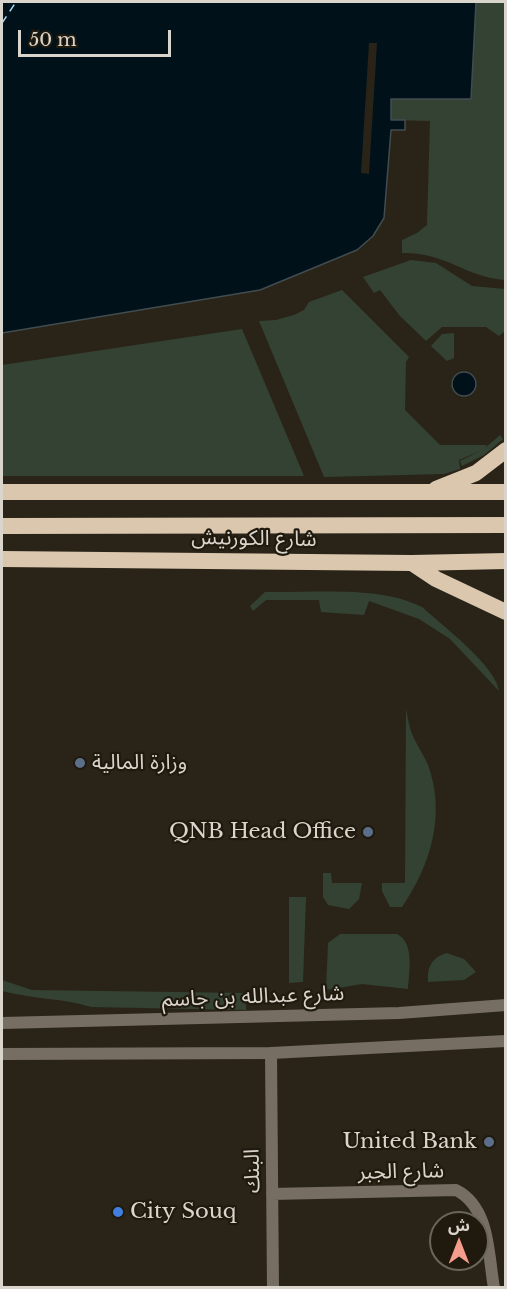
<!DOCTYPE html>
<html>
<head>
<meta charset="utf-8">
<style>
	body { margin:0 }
	#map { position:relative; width:507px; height:1289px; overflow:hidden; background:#292417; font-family:"Libre Baskerville","Noto Sans Arabic",serif }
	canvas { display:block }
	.frame { position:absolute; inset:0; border:3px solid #d9d5cd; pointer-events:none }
	.north { position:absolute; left:429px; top:1211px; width:60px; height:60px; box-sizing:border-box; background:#201a0e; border:2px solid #6a655a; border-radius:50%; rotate:0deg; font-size:16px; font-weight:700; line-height:24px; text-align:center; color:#d9d5cd }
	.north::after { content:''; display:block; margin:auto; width:21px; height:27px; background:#f49d8c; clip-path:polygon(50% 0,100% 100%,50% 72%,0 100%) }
	.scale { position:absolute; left:18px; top:30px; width:153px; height:27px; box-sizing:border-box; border:3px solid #d9d5cd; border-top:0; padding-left:8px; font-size:18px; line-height:21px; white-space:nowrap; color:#d9d5cd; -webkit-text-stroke:4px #201a0e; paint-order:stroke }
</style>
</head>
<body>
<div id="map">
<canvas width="507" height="1289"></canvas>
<div class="frame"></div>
<div class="north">ش</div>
<div class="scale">50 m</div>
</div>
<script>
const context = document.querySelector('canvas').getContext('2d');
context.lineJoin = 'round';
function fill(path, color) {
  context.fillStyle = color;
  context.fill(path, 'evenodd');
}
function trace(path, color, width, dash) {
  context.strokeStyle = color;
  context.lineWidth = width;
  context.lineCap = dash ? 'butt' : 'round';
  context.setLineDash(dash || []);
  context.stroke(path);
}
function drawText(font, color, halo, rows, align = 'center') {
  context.font = font + ' "Libre Baskerville","Noto Sans Arabic",serif';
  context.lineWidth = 4.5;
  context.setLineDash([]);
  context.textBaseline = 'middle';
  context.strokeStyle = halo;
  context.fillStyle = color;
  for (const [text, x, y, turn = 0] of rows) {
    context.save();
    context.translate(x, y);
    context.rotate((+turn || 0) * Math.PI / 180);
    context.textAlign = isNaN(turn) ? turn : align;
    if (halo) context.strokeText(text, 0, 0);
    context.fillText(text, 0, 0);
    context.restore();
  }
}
const green = new Path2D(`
	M476,2H505V280C465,277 446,252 402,253V240L417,233L427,225L430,121L391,120V98L471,99Z
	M411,260L436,263L472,286L505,289V331L499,336L486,327H442L426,341L400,316L380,290L374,293L363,277Z
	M342,290L409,357L406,362L405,410L440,445H487L485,448L500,435L503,439L484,455L462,466L460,461L480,451L459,460L460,469L444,474L324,477L259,321L276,320L294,315L304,310L309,302Z
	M242,329L304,476H2V365Z
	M454,333V358L447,361L431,346L442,334Z
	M265,592C314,593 379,585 422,607C442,625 496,666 499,691L450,639L419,619L369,601L364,615L321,612L319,600H266L253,611L250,606Z
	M406,709C408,718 409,728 413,736C417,746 424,755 428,765C446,814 431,865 402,907H390L382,891V883H405Z
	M323,873H331L332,883H362L359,899L349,909L328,905L323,897Z
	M289,897H306L303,982L289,983Z
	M340,934H397C415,943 409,972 408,989L362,984L326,990L328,943Z
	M447,953L464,959L476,972L464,980L428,982C427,967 432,957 447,953Z
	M2,980L32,990L246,993V1010L91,1007C62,998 31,999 2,991Z`);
const water = new Path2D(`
	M2,2H476L471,99H391V120H405V130H391L384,218L373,236L357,250L260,290L2,333Z
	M452 384a12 12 0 1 1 24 0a12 12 0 1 1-24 0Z`);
const pier = new Path2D(`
	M369,43H377L369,174L361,173Z`);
const ferry = new Path2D(`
	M2,23L16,2`);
const minor = new Path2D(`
	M271,1053L273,1288
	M272,1194L456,1190C490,1207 488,1254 494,1288`);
const tertiary = new Path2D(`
	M2,1023L399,1013L506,1005
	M2,1054L271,1053L506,1041`);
const trunk = new Path2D(`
	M436,489L476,473L506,450
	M2,492H506
	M2,526L506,525
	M2,559L412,563L506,561
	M412,563L436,579L506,612`);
const markers = [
	[80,763,6,"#5c6f8a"],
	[368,832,6,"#5c6f8a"],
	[489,1142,6,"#5c6f8a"],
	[118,1212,6,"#3f7fe0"]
];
const streetNames = [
	["شارع الكورنيش",254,539,1],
	["شارع عبدالله بن جاسم",253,997,-2],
	["البنك",253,1171,-91],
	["شارع الجبر",401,1172,-1]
];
const poiNames = [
	["وزارة المالية",92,763],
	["QNB Head Office",356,832,"right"],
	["United Bank",477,1142,"right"],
	["City Souq",130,1212]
];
fill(green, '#344234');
fill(water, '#00111a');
trace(water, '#414c50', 1.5);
fill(pier, '#292417');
trace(ferry, '#a3e0fc', 1.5, [8, 6]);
trace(minor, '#766e63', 12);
trace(tertiary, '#766e63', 12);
trace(trunk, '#dac7ae', 16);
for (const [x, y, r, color] of markers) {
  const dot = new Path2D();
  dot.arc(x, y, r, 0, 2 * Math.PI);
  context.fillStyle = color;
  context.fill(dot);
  trace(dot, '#201a0e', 2);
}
drawText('21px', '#d9d5cd', '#201a0e', streetNames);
drawText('21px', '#d9d5cd', '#201a0e', poiNames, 'left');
</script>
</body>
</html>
